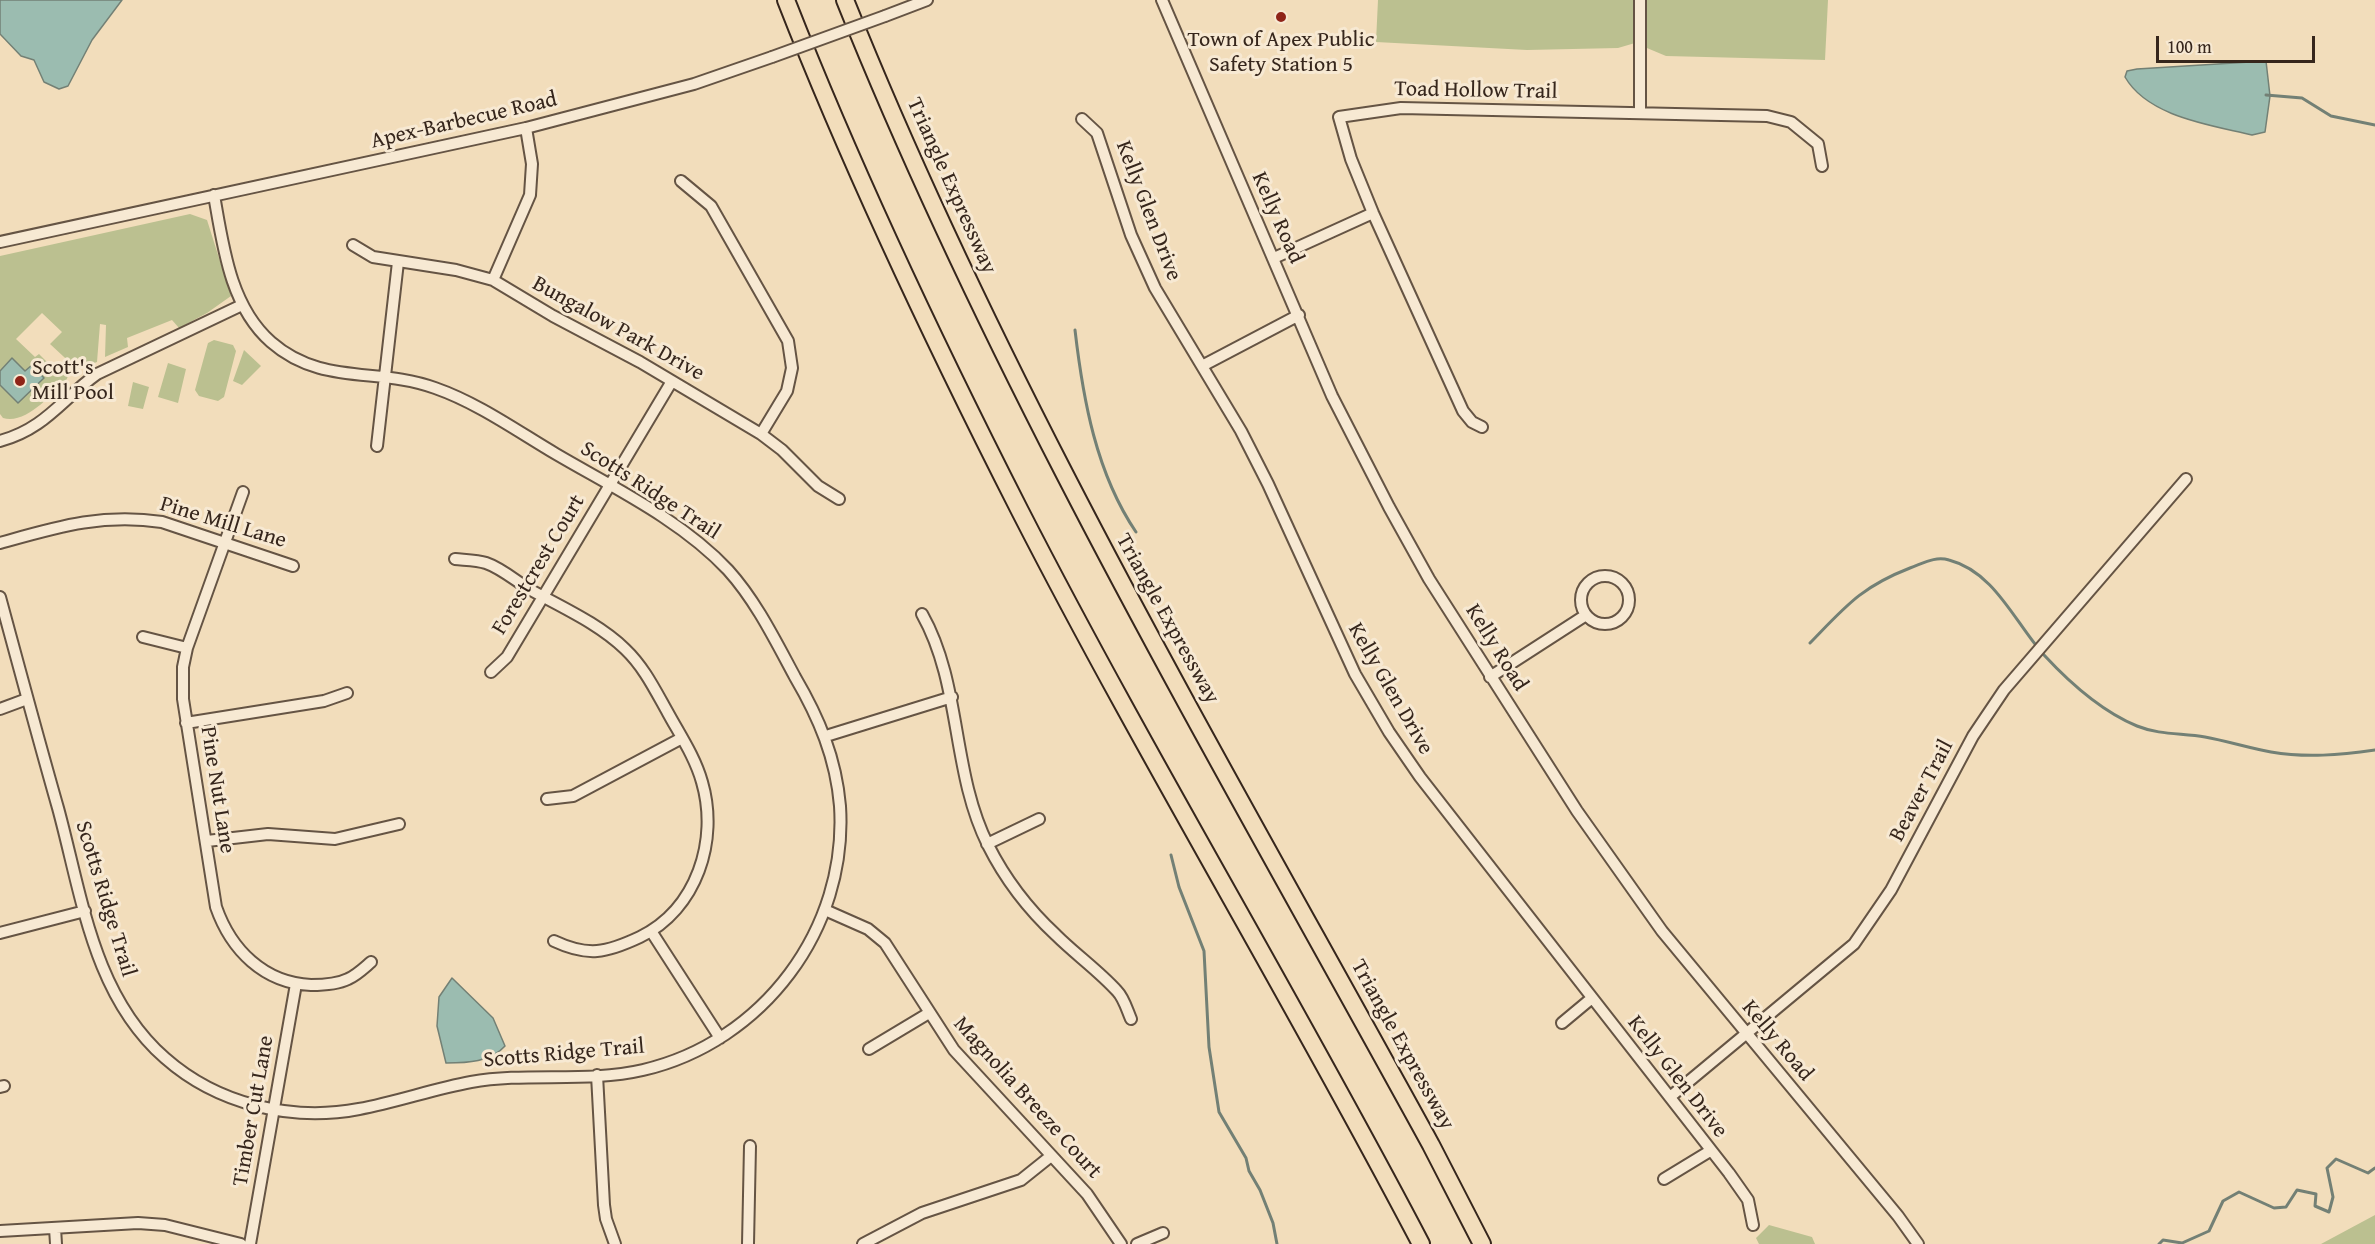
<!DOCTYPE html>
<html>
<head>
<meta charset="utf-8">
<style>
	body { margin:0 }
	#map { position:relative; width:2375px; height:1244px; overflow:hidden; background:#f2ddbb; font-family:"Gentium Book Plus",serif }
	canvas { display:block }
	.scale { position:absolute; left:2156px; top:36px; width:159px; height:27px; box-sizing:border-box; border:3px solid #36261c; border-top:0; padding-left:8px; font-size:18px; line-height:21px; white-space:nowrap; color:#36261c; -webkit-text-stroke:4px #f7e9d3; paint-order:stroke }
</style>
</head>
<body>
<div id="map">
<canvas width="2375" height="1244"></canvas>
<div class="scale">100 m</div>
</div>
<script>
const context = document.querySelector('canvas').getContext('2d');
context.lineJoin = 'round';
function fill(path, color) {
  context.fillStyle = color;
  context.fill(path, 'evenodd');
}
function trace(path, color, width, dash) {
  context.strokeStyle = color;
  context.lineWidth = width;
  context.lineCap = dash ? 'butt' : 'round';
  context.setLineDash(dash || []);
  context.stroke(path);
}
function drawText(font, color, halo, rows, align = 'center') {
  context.font = font + ' "Gentium Book Plus",serif';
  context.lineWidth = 6;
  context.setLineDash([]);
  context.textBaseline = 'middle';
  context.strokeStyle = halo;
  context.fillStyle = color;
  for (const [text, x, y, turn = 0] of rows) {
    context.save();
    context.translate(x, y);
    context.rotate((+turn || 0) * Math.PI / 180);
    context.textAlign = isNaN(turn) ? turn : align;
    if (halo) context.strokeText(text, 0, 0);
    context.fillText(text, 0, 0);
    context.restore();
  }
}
const green = new Path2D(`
	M1378,0H1828L1825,60L1666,56L1635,43L1618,48L1527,50L1376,42Z
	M190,214L207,220L231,296L207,313L179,328L172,320L127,338L128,347L105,357L106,325L100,324L97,362L77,369L50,344L62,332L42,313L16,339L35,357L39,354L53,368H63L68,376L66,381C51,394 26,425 3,418L0,414V256Z
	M214,340L233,345L236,351L224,397L218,401L199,396L195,390L208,343Z
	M244,350L261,366L242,385L233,381Z
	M168,363L186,369L178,403L158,397Z
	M133,382L149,387L143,409L128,406Z
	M2375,1215V1244H2321Z
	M1769,1225L1812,1237L1815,1244H1759L1756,1238Z`);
const water = new Path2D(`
	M0,0H122L92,40L68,86L59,89L44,82L34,60L21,56L0,34Z
	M2266,61L2270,96L2265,132L2252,135C2211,125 2148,117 2125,77L2127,71L2137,69Z
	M12,358L25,371L32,365L44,378L18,403L0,385V371Z
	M452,978L493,1018L505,1046C491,1062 467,1063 446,1063L437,1026L439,997Z`);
const stream = new Path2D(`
	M2266,95L2302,98L2331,116L2375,125
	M1075,330C1083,399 1096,473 1136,532
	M1810,643C1846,606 1861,587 1910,568C1924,563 1935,556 1949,560C1995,572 2015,623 2044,655C2069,682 2103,712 2137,726C2159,735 2182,733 2205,737C2227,741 2249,748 2271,752C2306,758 2340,755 2375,750
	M1171,855L1179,887L1204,951L1209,1047L1219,1112L1246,1158L1249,1171L1260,1190L1273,1223L1277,1244
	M2159,1244L2163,1240L2182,1243L2209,1231L2223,1201L2239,1192L2274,1208L2286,1207L2297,1190L2316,1194L2315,1206L2329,1212L2333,1197L2327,1168L2336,1159L2368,1173L2375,1168`);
const minor = new Path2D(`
	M1162,0L1332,396L1389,507L1429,579L1577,811L1662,931L1898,1216L1918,1244
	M1640,0V113
	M885,16L927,0
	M1082,119L1097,133L1131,235L1155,288L1241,431L1268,484L1355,674L1389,732L1420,777L1729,1173L1748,1200L1753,1225
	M681,181L711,206L788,341L792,368L787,391L761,434
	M0,242L526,128L694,84L772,57
	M353,245L373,257L456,270L493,280L553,316L640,362L761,434L782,450L818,486L839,499
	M1274,258L1373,213
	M493,280L530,195L532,164L526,128
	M1202,366L1299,315
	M1482,427L1472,422L1463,411L1373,213L1351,159L1339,117L1401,108L1767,116L1791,122L1818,144L1822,166
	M0,441C45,429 62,399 97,374L242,305
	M377,446L398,262
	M243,492L187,648L183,667V699L216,907C231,950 264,983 311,985C323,985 338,984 348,979C357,975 364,968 371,962
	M0,543C57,527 102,513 162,522L293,566
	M455,559C464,560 477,560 486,563C501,568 516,581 529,589C561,607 598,623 625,649C644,667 655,690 668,713C680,735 695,757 702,782C719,840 697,909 640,937C606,953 588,957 554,941
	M1581 600a24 24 0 1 1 48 0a24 24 0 1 1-48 0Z
	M0,597C19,667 38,738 58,808C82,896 93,995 165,1058C217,1104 291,1122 359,1109C397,1102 433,1089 471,1082C528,1072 587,1083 643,1070C763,1042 848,929 840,806C836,758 819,718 795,677C775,640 756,601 728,570C681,520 614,488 556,454C517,431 478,403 435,388C378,367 321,386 271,342C230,306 223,246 214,195
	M922,614C962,685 951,771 988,845C1005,879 1028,909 1056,935C1075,954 1099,971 1117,991C1124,998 1127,1010 1131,1019
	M143,637L187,648
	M491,672L507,657L672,381
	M1490,677L1586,615
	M0,709L27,699
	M186,723L324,701L347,693
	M826,736L952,697
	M547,799L573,796L682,738
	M207,841L268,834L335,839L399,824
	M987,844L1039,819
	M825,910L868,929L885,943L954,1050L1087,1194L1121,1244
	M651,931L720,1038
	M0,933L85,911
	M1562,1023L1592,998
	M869,1049L929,1013
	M597,1075L604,1205L606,1219L615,1244
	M0,1087L4,1086
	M1670,1097L1854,944L1891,890L1973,736L2004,690L2186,479
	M1664,1179L1710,1151
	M55,1228L56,1244
	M0,1231L138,1223L165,1225L241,1244
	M250,1244L296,984
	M748,1244L750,1146
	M863,1244L922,1213L1021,1180L1051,1156
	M1137,1244L1163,1233`);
const highway = new Path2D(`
	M786,0C854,174 935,344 1020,511C1147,759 1292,997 1421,1244
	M845,0C1005,399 1225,769 1431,1145L1482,1244`);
const minorBridge = new Path2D(`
	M772,57L885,16`);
const markers = [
	[1281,17,6,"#8f2418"],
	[20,381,6,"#8f2418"]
];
const poiNames = [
	["Town of Apex Public",1281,40],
	["Safety Station 5",1281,65],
	["Scott's",32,368,"left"],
	["Mill Pool",32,393,"left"]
];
const streetNames = [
	["Toad Hollow Trail",1476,91,1],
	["Apex-Barbecue Road",464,121,-13],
	["Triangle Expressway",951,186,66],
	["Kelly Glen Drive",1148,211,69],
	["Kelly Road",1277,218,66],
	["Bungalow Park Drive",618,329,29],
	["Scotts Ridge Trail",650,491,33],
	["Pine Mill Lane",223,523,17],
	["Forestcrest Court",539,565,-59],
	["Triangle Expressway",1167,619,61],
	["Kelly Road",1496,648,58],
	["Kelly Glen Drive",1390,689,60],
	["Pine Nut Lane",217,790,81],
	["Beaver Trail",1922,791,-62],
	["Scotts Ridge Trail",105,899,73],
	["Kelly Road",1777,1041,50],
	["Triangle Expressway",1402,1045,61],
	["Scotts Ridge Trail",564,1054,-5],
	["Kelly Glen Drive",1677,1077,52],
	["Magnolia Breeze Court",1027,1098,48],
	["Timber Cut Lane",254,1111,-80]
];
fill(green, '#bbc090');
fill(water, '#9bbcb0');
trace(water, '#738075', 1.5);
trace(stream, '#738075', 3);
trace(minor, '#655444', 14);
trace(highway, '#36261c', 20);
trace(minor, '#f7e9d3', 10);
trace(highway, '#f2ddbb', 16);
trace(minorBridge, '#655444', 14, []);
trace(minorBridge, '#f7e9d3', 10);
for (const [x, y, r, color] of markers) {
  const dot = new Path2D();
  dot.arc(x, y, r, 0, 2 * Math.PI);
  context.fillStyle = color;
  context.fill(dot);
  trace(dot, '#f7e9d3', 2);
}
drawText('22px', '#36261c', '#f7e9d3', poiNames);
drawText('22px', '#36261c', '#f7e9d3', streetNames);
</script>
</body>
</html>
